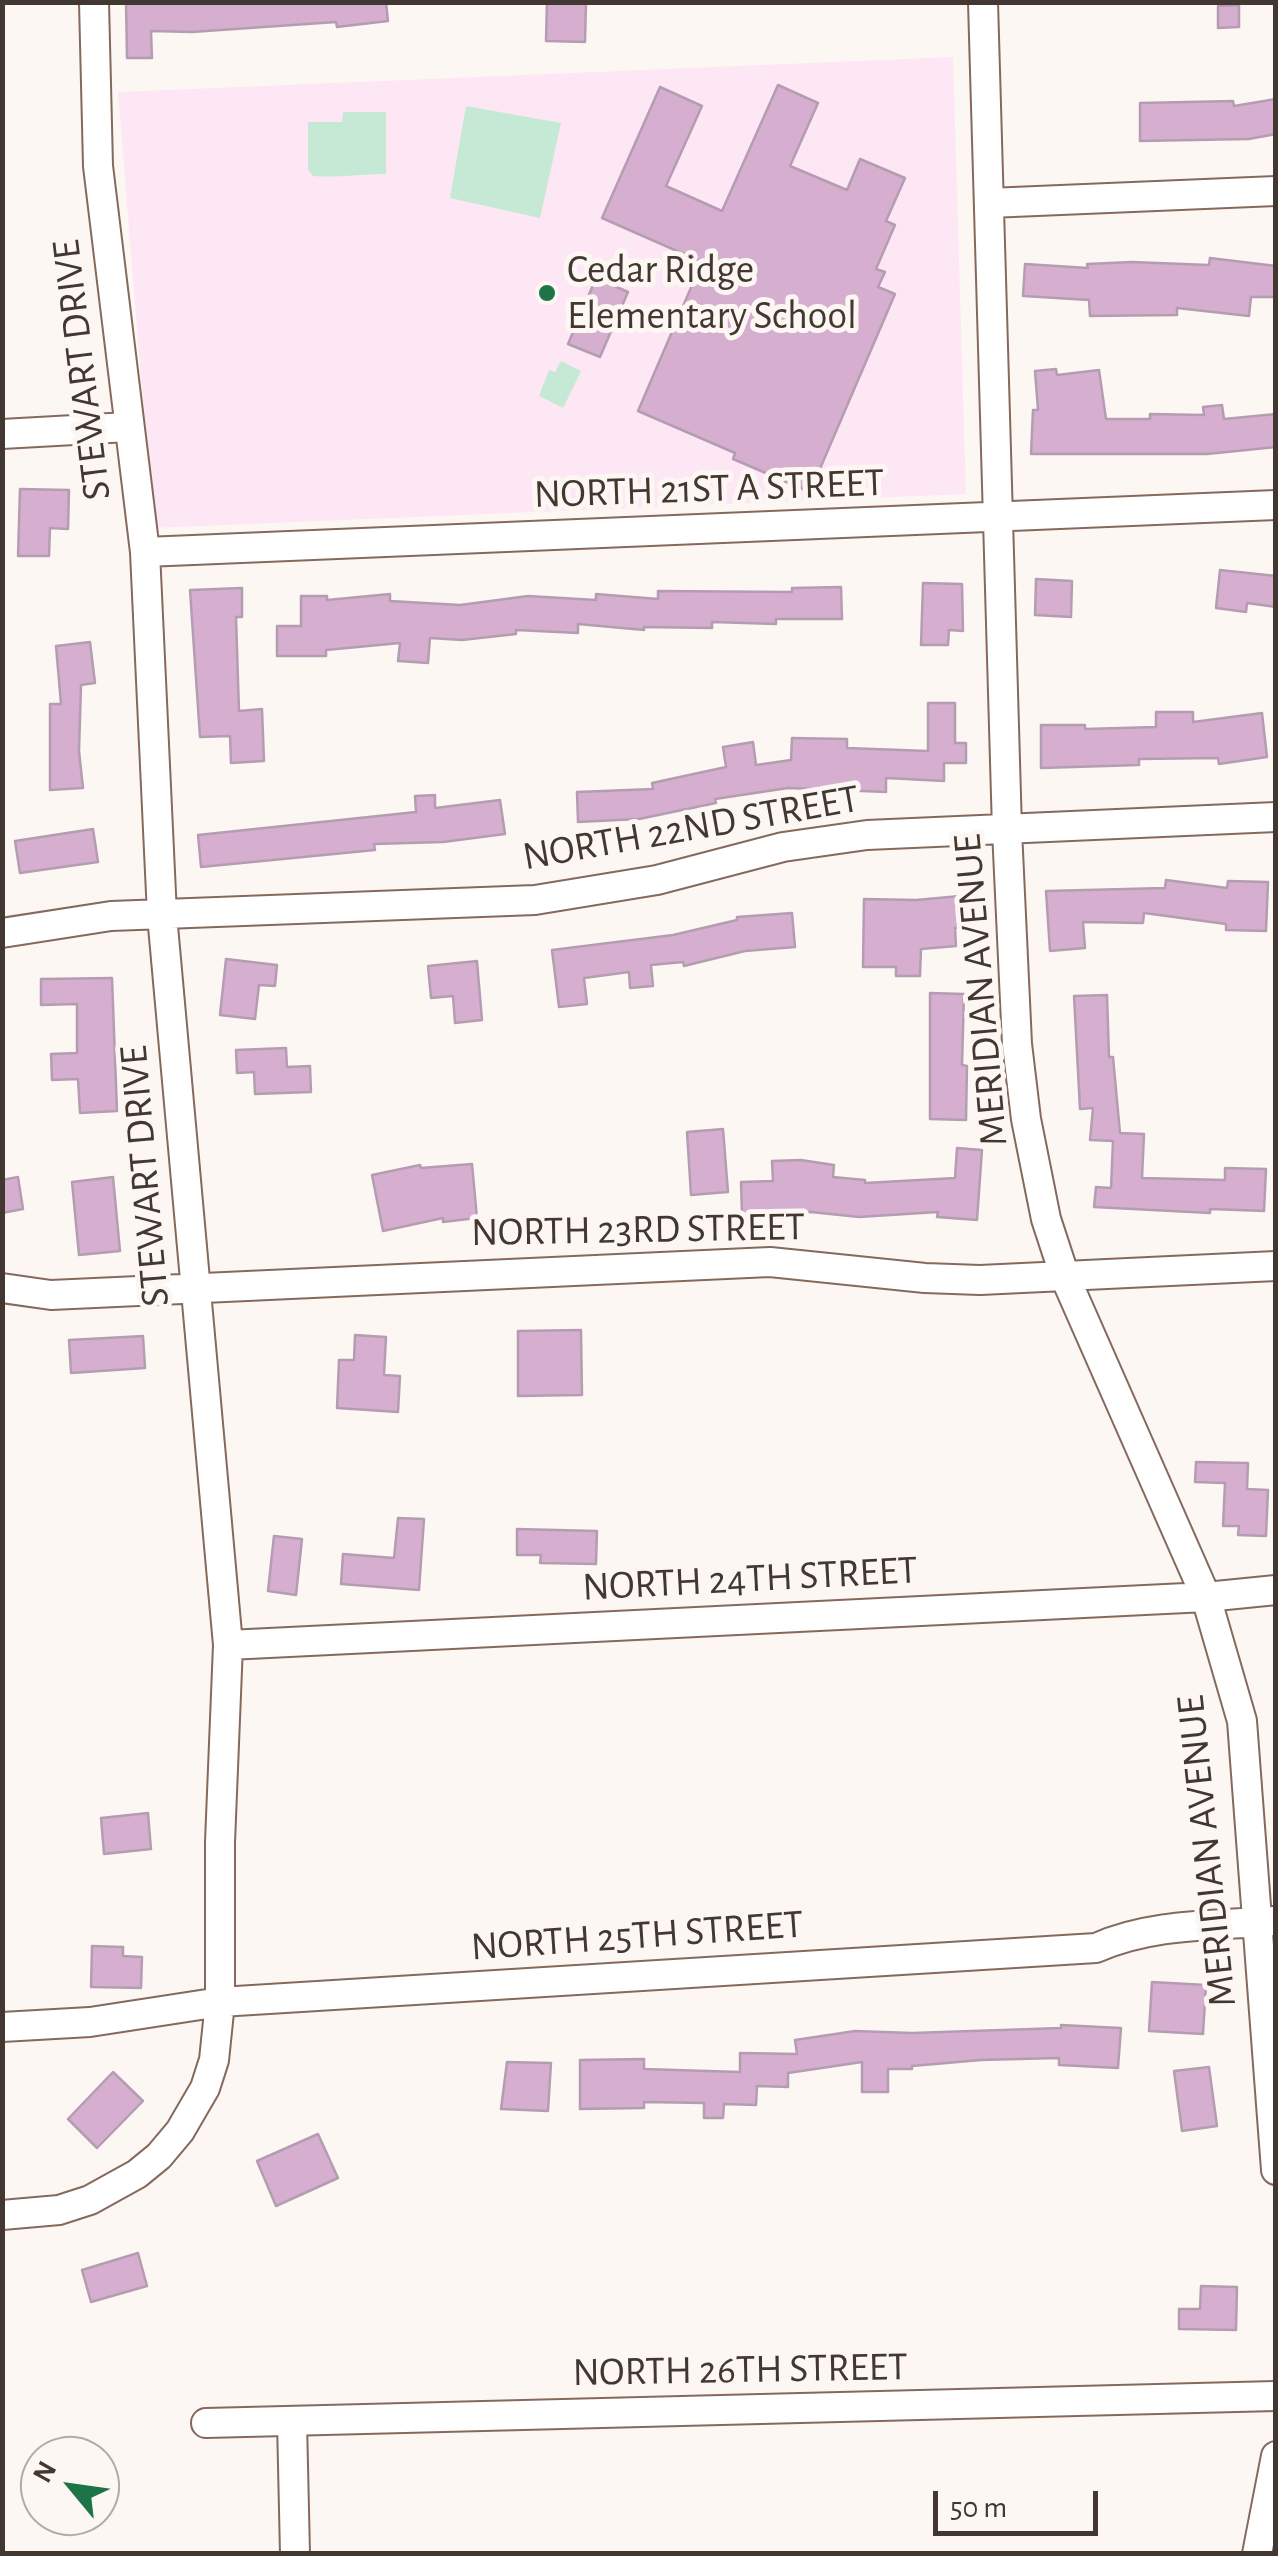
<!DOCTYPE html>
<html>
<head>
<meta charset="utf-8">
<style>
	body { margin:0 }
	#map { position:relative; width:1278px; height:2556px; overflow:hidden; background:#fdf7f4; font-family:"Alegreya Sans",sans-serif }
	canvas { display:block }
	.frame { position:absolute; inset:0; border:5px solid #433731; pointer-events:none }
	.north { position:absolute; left:20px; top:2436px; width:100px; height:100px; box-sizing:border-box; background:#fdf7f4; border:2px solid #b3aaa6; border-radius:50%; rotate:299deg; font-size:28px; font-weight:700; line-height:40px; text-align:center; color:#433731 }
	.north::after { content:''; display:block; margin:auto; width:35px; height:45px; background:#1d7447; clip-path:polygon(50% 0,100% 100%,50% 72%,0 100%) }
	.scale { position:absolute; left:933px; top:2491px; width:165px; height:45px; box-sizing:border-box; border:5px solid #433731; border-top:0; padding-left:12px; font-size:30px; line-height:35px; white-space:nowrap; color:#433731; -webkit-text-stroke:8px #fdf7f4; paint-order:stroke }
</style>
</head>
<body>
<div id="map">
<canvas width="1278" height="2556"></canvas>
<div class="frame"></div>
<div class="north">N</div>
<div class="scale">50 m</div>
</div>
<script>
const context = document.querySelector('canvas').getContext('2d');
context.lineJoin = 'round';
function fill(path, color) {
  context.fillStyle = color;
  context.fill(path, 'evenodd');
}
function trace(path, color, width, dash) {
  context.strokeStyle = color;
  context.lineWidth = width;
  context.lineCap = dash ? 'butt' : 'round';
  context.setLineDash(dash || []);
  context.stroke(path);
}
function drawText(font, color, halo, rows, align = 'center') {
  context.font = font + ' "Alegreya Sans",sans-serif';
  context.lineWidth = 10;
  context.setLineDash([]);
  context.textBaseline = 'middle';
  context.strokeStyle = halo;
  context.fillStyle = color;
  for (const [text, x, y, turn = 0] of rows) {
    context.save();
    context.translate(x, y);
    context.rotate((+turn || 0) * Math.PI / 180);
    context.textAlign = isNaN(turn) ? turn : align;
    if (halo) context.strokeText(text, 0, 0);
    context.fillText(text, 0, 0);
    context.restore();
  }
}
const education = new Path2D(`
	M953,57L966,494L153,528L118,92Z`);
const green = new Path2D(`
	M466,106L561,123L540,218L450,198Z
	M343,112H386V174C360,174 337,178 313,176L308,170V122H342Z
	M561,361L581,371L563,408L539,396L549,370L555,372Z`);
const building = new Path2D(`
	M386,2L388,21L337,27L336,22L192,32L151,31L152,58H127L126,3Z
	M547,2H586L585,42L546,41Z
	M1239,5V27L1218,28V6Z
	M778,85L818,103L790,166L847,190L860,159L905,178L886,221L895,225L876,269L885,272L878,287L895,294L810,492L733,459L735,453L638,411L702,262L602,218L660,87L702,106L666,186L722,211Z
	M1276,99V134L1249,139L1140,141V103L1233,101L1234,106Z
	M1210,258L1276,266V297H1251L1249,316L1177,308V315L1090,316L1089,300L1023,296L1025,264L1088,268L1087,264L1132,262L1209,265Z
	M596,278L628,292L600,357L568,344Z
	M1056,369L1057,375L1099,370L1106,419H1150V414L1204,415L1203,407L1222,405L1224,419L1276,414V447L1207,454H1031L1033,410H1038L1035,371Z
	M20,489L69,490L68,529L50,528L49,556H18Z
	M1220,570L1276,576V607L1247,603L1246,612L1216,608Z
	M1036,579L1072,581L1071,617L1035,615Z
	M923,583L962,584L963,631L949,630L948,645H921Z
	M841,587L842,619H776V624L712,622V628L644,627V630L578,624V633L516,630V634L462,640L430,638L428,663L398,661L400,643L326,650V656H277V626H301V596H327V600L390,594V601L460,605L528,596L596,600V594L658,599V591L792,592V588Z
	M242,588V617H236L239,711L262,709L264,761L231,763L230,736L200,737L190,590Z
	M90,642L95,683L81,685L79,751L83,788L50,790V704H61L56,646Z
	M928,703H955V743H966V763H944V781L886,778V792L788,788L715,799L716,803L639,819L578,822L577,792L653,789L652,783L726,767L723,747L753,742L756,765L791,760L792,738L847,739V748L928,751Z
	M1156,712H1193V722L1262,713L1267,757L1219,764L1218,758L1139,759V765L1041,768V725H1085V729L1156,727Z
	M435,795V808L500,800L505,834L443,842L374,844L375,850L201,867L198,835L416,812L415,796Z
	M93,829L98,862L20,873L15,841Z
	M1166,880L1227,888L1228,881L1268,882L1266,931L1226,930V924L1144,913L1143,923L1083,922L1085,948L1050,951L1046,891L1165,888Z
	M971,895L974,926L955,928L956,946L921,949L920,976H896V967H863L864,899L916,900Z
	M792,913L795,947L745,951L684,966L683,962L651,965L653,986L630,988L629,972L584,978L587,1004L559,1007L552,950L673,935L737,920V917Z
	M226,959L277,965L275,986L259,985L255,1019L220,1015Z
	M477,961L482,1020L455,1023L453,996L431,998L428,966Z
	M112,978L117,1111L80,1113L78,1079L52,1080L51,1054L77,1053V1004L41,1005V979Z
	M930,993L964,994L962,1065L967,1066L966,1120L930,1119Z
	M1107,995L1109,1057H1113L1120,1133L1144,1134L1142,1178L1225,1180V1168L1266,1169L1264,1211L1210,1209V1213L1094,1207L1096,1187L1111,1188L1113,1141L1090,1140L1093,1108L1080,1109L1074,996Z
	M286,1048L287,1067L310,1066L311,1092L255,1094L254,1072L237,1073L236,1050Z
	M723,1129L728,1192L691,1195L687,1132Z
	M957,1148L982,1150L977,1220L937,1217L938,1212L859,1217L811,1212L742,1215L741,1182L773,1181L772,1161L801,1160L834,1165L833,1177L865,1180V1183L955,1178Z
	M472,1164L477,1218L443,1222V1218L383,1231L372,1175L420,1165L421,1168Z
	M18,1177L23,1209L2,1213V1180Z
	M113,1177L120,1251L79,1255L72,1182Z
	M581,1330L582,1395L518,1396V1331Z
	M355,1335L386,1337L384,1375L400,1376L398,1412L337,1408L339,1360H354Z
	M143,1336L145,1368L71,1373L69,1340Z
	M1196,1462L1248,1463L1247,1489L1268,1490L1266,1536L1238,1535L1239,1526H1223L1225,1483L1195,1482Z
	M398,1518L424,1519L419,1590L341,1584L343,1554L394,1558Z
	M517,1529L597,1531L596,1564L540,1563L541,1555H517Z
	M274,1536L302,1539L296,1595L268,1591Z
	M148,1813L151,1849L104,1854L101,1818Z
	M92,1946L123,1947V1956L142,1957L141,1988L91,1987Z
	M1152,1982L1206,1985L1203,2034L1149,2031Z
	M1061,2025L1121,2028L1118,2068L1059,2065V2058L981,2060L912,2066V2069H888V2092H862V2062L788,2073V2087L757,2086L756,2105L724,2104L723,2118H704V2103L644,2102V2108L580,2109V2060L644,2059V2069L740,2072V2053L797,2054L795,2040L855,2031L912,2033L1061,2028Z
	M507,2062L551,2063L548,2111L501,2109Z
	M1209,2067L1217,2126L1182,2131L1174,2071Z
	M113,2072L143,2101L97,2148L68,2119Z
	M318,2134L338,2178L276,2206L257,2161Z
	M138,2253L147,2286L91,2302L82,2270Z
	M1201,2286L1237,2287L1236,2330L1179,2329V2309H1200Z`);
const minor = new Path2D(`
	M983,2L1007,830L1017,1044L1026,1119L1046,1219L1065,1277L1206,1597L1242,1721L1276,2170
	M989,203L1276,191
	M2,434L128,427
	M145,552L1276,505
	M2,933L111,916L535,900L657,880L783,847L867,835L1276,817
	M2,1288L51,1295L770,1262L925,1278L980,1280L1276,1266
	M228,1645L1206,1597L1276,1590
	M2,2027L90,2022L220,2002L1096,1948C1152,1923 1215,1926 1274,1921
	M2,2215L59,2210L90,2200L137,2174L159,2156L180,2131L205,2088L214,2060L220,2002V1842L228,1645L162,915L145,552L98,166L94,2
	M292,2421L295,2554
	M206,2423L1276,2396
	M1257,2554L1276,2456`);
const markers = [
	[547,293,10,"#1d7447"]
];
const poiNames = [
	["Cedar Ridge",567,270],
	["Elementary School",567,316]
];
const streetNames = [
	["STEWART DRIVE",82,370,-97],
	["NORTH 21ST A STREET",709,489,-2],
	["NORTH 22ND STREET",691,828,-10],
	["MERIDIAN AVENUE",981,990,-95],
	["STEWART DRIVE",145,1176,-95],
	["NORTH 23RD STREET",638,1230,-1],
	["NORTH 24TH STREET",750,1579,-3],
	["MERIDIAN AVENUE",1207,1851,-96],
	["NORTH 25TH STREET",637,1936,-4],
	["NORTH 26TH STREET",740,2370,-1]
];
fill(education, '#fde7f5');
fill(green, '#c5e9d5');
fill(building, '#d6aed0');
trace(building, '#b59db1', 2.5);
trace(minor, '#846a5c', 32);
trace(minor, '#fff', 28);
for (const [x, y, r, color] of markers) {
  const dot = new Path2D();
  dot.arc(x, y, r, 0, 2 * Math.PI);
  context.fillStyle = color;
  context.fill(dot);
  trace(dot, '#fdf7f4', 4);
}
drawText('40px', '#433731', '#fdf7f4', poiNames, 'left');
drawText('40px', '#433731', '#fdf7f4', streetNames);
</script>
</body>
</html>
